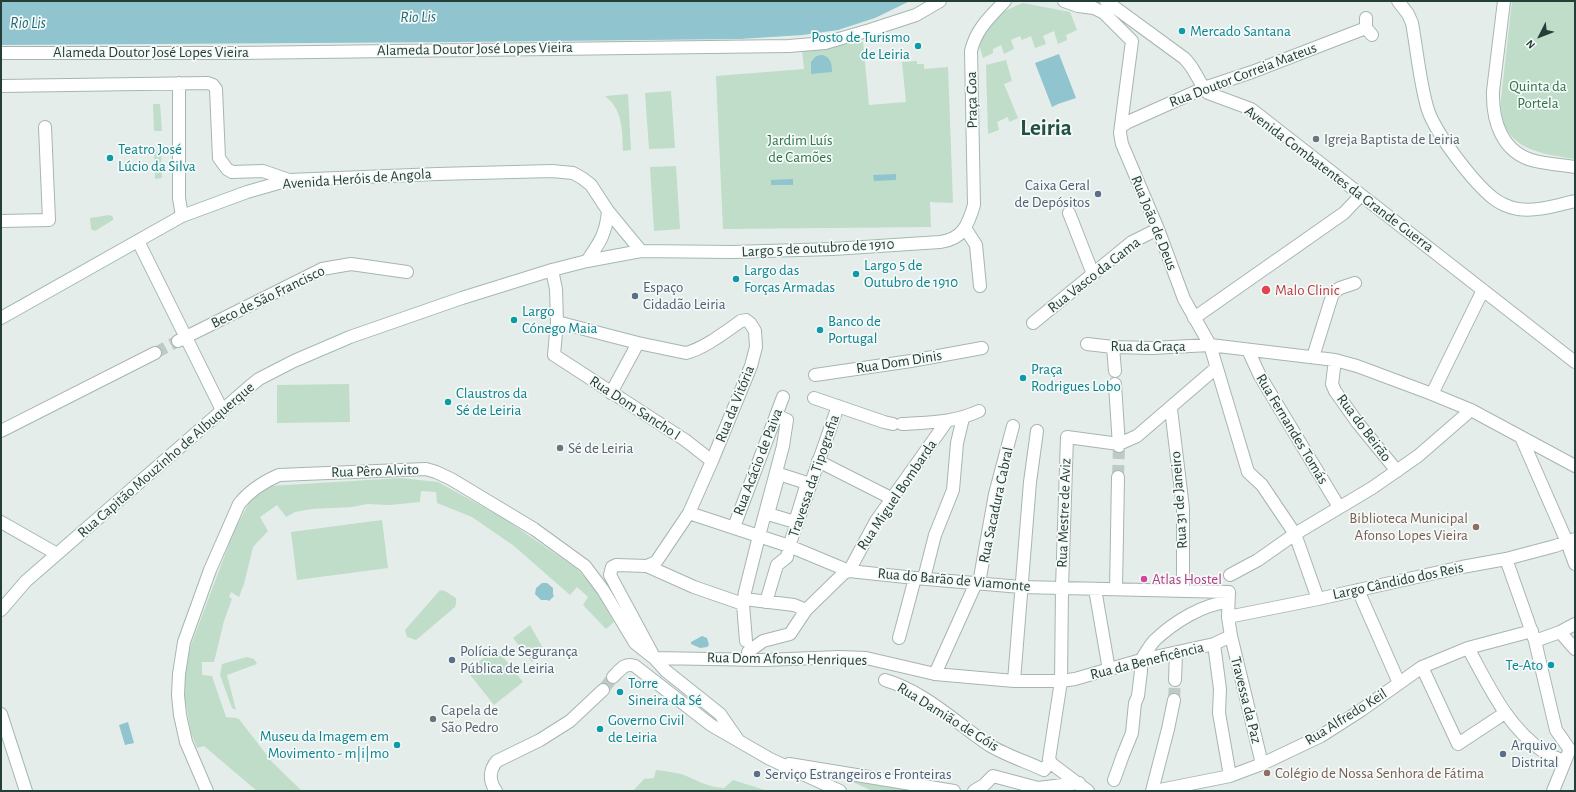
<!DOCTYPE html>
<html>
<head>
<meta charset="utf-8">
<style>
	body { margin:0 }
	#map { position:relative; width:1576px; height:792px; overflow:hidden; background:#e5edea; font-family:"Alegreya Sans",sans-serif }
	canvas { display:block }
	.frame { position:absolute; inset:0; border:2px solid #243e38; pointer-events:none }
	.north { position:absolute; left:1520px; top:16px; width:40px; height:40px; -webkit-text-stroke:3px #f5faf8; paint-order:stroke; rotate:228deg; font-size:11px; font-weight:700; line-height:16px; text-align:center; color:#243e38 }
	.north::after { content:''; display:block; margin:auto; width:14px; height:18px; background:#243e38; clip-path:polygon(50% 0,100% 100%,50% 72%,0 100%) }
</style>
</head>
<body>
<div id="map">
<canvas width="1576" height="792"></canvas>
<div class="frame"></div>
<div class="north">N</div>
</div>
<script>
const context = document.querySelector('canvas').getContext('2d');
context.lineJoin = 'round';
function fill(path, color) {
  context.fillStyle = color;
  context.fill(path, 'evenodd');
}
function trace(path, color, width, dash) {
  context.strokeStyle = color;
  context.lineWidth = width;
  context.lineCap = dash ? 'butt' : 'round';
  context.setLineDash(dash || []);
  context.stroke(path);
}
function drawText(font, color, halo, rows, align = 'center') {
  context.font = font + ' "Alegreya Sans",sans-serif';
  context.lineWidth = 3.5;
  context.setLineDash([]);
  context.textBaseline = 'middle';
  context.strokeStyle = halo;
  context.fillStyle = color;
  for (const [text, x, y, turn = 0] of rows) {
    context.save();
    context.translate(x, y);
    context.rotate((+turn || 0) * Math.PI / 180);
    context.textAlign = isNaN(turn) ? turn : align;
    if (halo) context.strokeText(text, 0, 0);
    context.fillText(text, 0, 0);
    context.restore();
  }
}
const green = new Path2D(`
	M1512,1H1575V159C1536,153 1499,148 1501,99Z
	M1023,3L1070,12L1077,30L1066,35L1067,40L1058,44L1054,31L1043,36L1046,44L1035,48L1031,36L1022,40L1020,36L1011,40L1014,49L1004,54L1001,45L993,49V53L983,58C982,54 980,49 979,45C979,22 1005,10 1023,3Z
	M863,42L869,105L906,102L902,62L917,61V64H924V69L948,67L953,203L930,202L931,227L723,229L716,76L804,69L802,50Z
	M1006,60L1012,81L1004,84L1018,118L1009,122L1008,117L997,122L999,130L988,134L986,65Z
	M671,91L675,148L649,149L645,93Z
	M628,94L631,150L623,151C622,129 623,110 605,96Z
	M153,104H160L162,131H154Z
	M154,152H161L162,178L155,179Z
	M676,166L680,229L654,231L650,167Z
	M110,215L113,217V220L95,231L91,229L90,218Z
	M349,384L350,422L277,423V385Z
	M401,478L438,482L505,519L577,569L594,587L614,622L606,629L583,605L588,597L577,587L570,595L514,546L472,517L437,503L436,492L421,491L420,502L389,505L367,504L352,507L312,509L295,512L286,517L277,505L260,517L268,531L253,547L244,584L239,597L231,592L229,597L232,599L224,621L214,662H202V675L212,676L226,717L236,718L239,719L273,763L302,791H257L204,746L197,748L191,733L185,698V676L188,653L234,531L250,501L259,492L270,486Z
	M382,520L388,568L297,580L291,532Z
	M440,590L445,591L456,598V604L455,607L416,640L407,637L405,630Z
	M530,625L545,652L532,662L513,638Z
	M496,648L523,682L494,705L467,671Z
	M247,657L254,659L257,664L227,675L236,710L232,708L220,675L222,664Z
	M656,770C664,771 673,772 681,774C695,779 709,788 724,788L733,780L768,791H633L644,779L654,778Z
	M849,780L911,791H872Z`);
const water = new Path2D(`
	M1,1H910L875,18L838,30L803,35L740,39L461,42L1,45Z
	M1059,54L1076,98L1058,104L1052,107L1035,63Z
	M820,55C830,55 832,63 832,72L811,74V62L815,57Z
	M896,174V180L874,181L873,175Z
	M793,179V185H771V180Z
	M542,583H547L553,588V594L554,596L549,601L547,600H541L535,594L536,588Z
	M702,636L707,638L709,645L707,647L700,648L691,644V642Z
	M128,722L134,743L125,745L119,725Z`);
const streetTunnel = new Path2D(`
	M155,353L178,341
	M1118,477L1119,446
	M603,690L613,677
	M1174,700L1175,680`);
const street = new Path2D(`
	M1064,1L1078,6L1094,8L1104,13L1132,41L1120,133L1122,144L1158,229L1184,299L1210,345L1248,472L1262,485L1295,534L1318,599
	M1106,1L1184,58C1195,68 1198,82 1208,93L1251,109L1575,362
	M1504,1L1493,91C1492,121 1502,153 1535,161C1548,164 1562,165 1575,167
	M1366,18V28L1372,35
	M1,53H236L789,46L825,43L870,30L916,15L940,1
	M179,83V198L182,216
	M1,86L208,83L213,85L216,89L219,158L227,169L232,172L263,171L289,180
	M1122,126L1128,122L1204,88L1252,72L1366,28
	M1069,213L1093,274
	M1,221L49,220L45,127
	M965,228L976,245L980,286
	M138,241L222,410
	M552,270L556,289L557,322L554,355L685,440L712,461
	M1194,318L1344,213L1361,195
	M557,322L638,343L686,353C705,348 725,332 741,321L746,320L750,323L755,331L756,347L751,366L712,461L689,513L656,562L647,566L616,565L612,567L610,575L652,653
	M1033,323L1132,242L1158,229
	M178,341L322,269L351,264L407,272
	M1087,344L1113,347L1152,348L1210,345L1335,360L1357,366L1432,394L1471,410L1575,466
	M1113,347L1115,371
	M1248,350L1260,376L1339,507
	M1313,357L1333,293L1340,288L1355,283
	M1335,360L1332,384L1335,391L1357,422L1397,471
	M815,375L911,361L982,348
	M1115,384L1119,446
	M611,393L638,343
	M1432,394L1483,290
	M814,398L884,422L893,424
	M1171,409L1183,508V591
	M902,424C930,422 953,423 979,411
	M1,431L155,353
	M1521,437L1567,542L1575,564
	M818,461L891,498
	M779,474L807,483L795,522L768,514Z
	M689,513L789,546L849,571L915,578L1021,587L1229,592L1228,617L1231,636L1262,764
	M734,527L783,397
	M1506,559L1535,641L1556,730L1570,750
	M647,566L694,587L743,604
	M1230,575L1258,560L1295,534L1372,488L1418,456L1471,410
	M924,578L935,535L953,490L957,443L963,418
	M979,583L995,494L1013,426
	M1095,589L1109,670
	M1116,589L1118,477
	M1358,590L1399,683
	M744,599L794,605L806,610
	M766,602L777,565L787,557L789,546L838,406
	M1228,617L1318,599L1462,567L1506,559L1555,546L1575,539
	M1560,632L1575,649
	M899,638L915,578
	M746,641L743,604L745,592L759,536L783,446L787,420L776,415
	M1535,641L1560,632L1575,624
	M1214,644L1220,689L1219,713L1230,776
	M1468,648C1489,686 1507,727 1544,752C1550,756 1558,758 1564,761
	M748,652L763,641L790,634L806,610L844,573L849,571L876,521L947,421
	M654,658L765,660L839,657L866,658L935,674L1014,681H1061L1075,679L1141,660L1214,644L1231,636
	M1141,660C1145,654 1150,645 1155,640C1174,622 1203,604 1228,602
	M1422,667L1458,744L1505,713
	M935,674L976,583
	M613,677C620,670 625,662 635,666L711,725L770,759L840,791
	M885,680C925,692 955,722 989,745C1005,755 1027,762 1044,770L1050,762
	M1175,680L1176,653
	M1014,681L1030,482L1037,431
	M789,764L954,791
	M1114,780L1123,755L1132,733L1135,703L1138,696L1141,671V660
	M207,791L186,742L180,715L178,695L179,674L184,642L210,570L239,504C250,490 263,482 279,475L426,469L436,472L451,479L534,529L585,566L603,590L635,643L654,658L666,671L720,714L738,740
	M496,791C489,781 489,770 497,761L540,740L570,721L603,690
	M974,791L984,785L993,776L1038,788L1079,783
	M1088,791L1052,764L1049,759L1061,681L1062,588L1067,437L1119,444L1137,436L1216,368
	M1152,791L1168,729L1174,700
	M1155,791L1230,776L1262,764L1321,736L1360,711L1422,667L1468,648L1532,631
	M1553,791L1568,754`);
const secondary = new Path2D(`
	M1398,1L1408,14L1412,23C1417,50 1420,85 1428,110C1436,134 1473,182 1493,198C1499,203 1510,208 1518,209C1537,212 1557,205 1575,201
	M587,261C600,242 606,234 608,211
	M1,318L182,216L247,192L289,180L437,174L552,171L573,173L582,178L591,185L608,211L641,251
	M1,522L57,554
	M1,610L26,581L249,387L259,379L294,361L350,337L462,298L552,270L587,261L641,251L732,252L833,249L940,242C963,239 968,225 974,205L971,51C976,29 990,17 1005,1
	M1,714L26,791`);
const markers = [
	[1182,31,4,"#0f9aa8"],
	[918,46,4,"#0f9aa8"],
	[1316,139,4,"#6b7280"],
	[110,158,4,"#0f9aa8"],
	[1098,194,4,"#5c6f8a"],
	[856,274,4,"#0f9aa8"],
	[736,279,4,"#0f9aa8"],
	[1266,290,5,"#e0444e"],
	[635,296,4,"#5c6f8a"],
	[514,320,4,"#0f9aa8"],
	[820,330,4,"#0f9aa8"],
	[1023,378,4,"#0f9aa8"],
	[448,402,4,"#0f9aa8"],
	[560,448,4,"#6b7280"],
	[1476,527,4,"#8d6e63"],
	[1144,579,4,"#d1479c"],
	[452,660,4,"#5c6f8a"],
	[1551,665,4,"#0f9aa8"],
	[620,692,4,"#0f9aa8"],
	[433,719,4,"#6b7280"],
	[600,729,4,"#0f9aa8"],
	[397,745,4,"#0f9aa8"],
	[1503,754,4,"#5c6f8a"],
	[1267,773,4,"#8d6e63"],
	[757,774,4,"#5c6f8a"]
];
const cultureNames = [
	["Mercado Santana",1190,31],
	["Posto de Turismo",910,37,"right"],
	["de Leiria",910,54,"right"],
	["Teatro José",118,149],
	["Lúcio da Silva",118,166],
	["Largo 5 de",864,265],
	["Outubro de 1910",864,282],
	["Largo das",744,270],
	["Forças Armadas",744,287],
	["Largo",522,311],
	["Cónego Maia",522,328],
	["Banco de",828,321],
	["Portugal",828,338],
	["Praça",1031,369],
	["Rodrigues Lobo",1031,386],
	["Claustros da",456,393],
	["Sé de Leiria",456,410],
	["Te-Ato",1543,665,"right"],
	["Torre",628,683],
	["Sineira da Sé",628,700],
	["Governo Civil",608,720],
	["de Leiria",608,737],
	["Museu da Imagem em",389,736,"right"],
	["Movimento - m|i|mo",389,753,"right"]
];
const streetNames = [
	["Alameda Doutor José Lopes Vieira",475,49,-1],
	["Alameda Doutor José Lopes Vieira",151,52],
	["Rua Doutor Correia Mateus",1243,75,-21],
	["Praça Goa",972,100,-91],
	["Avenida Heróis de Angola",357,179,-4],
	["Avenida Combatentes da Grande Guerra",1339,179,37],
	["Rua João de Deus",1154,223,68],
	["Largo 5 de outubro de 1910",818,248,-3],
	["Rua Vasco da Gama",1094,275,-38],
	["Beco de São Francisco",268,297,-26],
	["Rua da Graça",1148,346],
	["Rua Dom Dinis",899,362,-9],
	["Rua da Vitória",735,404,-68],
	["Rua Dom Sancho I",635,408,33],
	["Rua do Beirão",1364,428,53],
	["Rua Fernandes Tomás",1292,429,59],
	["Rua Capitão Mouzinho de Albuquerque",166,460,-41],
	["Rua Acácio de Paiva",758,462,-69],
	["Rua Pêro Alvito",375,471,-2],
	["Travessa da Tipografia",814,476,-71],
	["Rua Miguel Bombarda",897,495,-56],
	["Rua 31 de Janeiro",1179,500,-94],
	["Rua Sacadura Cabral",996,505,-78],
	["Rua Mestre de Aviz",1064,513,-88],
	["Rua do Barão de Viamonte",954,580,5],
	["Largo Cândido dos Reis",1398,581,-12],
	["Rua Dom Afonso Henriques",787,659,1],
	["Rua da Beneficência",1147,661,-14],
	["Travessa da Paz",1246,700,76],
	["Rua Damião de Góis",948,717,32],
	["Rua Alfredo Keil",1346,717,-32]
];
const parkNames = [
	["Quinta da",1538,86],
	["Portela",1538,103],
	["Jardim Luís",800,140],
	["de Camões",800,157]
];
const worshipNames = [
	["Igreja Baptista de Leiria",1324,139],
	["Sé de Leiria",568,448],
	["Capela de",441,710],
	["São Pedro",441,727]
];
const serviceNames = [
	["Caixa Geral",1090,185,"right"],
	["de Depósitos",1090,202,"right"],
	["Espaço",643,287],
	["Cidadão Leiria",643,304],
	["Polícia de Segurança",460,651],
	["Pública de Leiria",460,668],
	["Arquivo",1511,745],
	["Distrital",1511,762],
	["Serviço Estrangeiros e Fronteiras",765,774]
];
const healthNames = [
	["Malo Clinic",1275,290]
];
const educationNames = [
	["Biblioteca Municipal",1468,518],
	["Afonso Lopes Vieira",1468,535],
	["Colégio de Nossa Senhora de Fátima",1275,773,"left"]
];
const hotelNames = [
	["Atlas Hostel",1152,579]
];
const waterNames = [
	["Rio Lis",418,17,-1],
	["Rio Lis",28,23]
];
const townNames = [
	["Leiria",1046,128]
];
fill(green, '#bfddc8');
fill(water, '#90c4cf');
trace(streetTunnel, '#becac6', 12, [12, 6]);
trace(street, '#a7b5b1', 14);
trace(secondary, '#a3b9b2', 14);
trace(street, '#fff', 12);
trace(secondary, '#fff', 12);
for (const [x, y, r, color] of markers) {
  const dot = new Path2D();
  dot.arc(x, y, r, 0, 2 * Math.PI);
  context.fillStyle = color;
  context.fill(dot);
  trace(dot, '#f5faf8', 1.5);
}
drawText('15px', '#0d838f', '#f5faf8', cultureNames, 'left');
drawText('15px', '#243e38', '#f5faf8', streetNames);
drawText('15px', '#30744c', '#f5faf8', parkNames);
drawText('15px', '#5b616d', '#f5faf8', worshipNames, 'left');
drawText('15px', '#4e5e75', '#f5faf8', serviceNames, 'left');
drawText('15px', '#be3a42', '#f5faf8', healthNames, 'left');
drawText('15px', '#785e54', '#f5faf8', educationNames, 'right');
drawText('15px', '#b23c85', '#f5faf8', hotelNames, 'left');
drawText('italic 16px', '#216878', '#f5faf8', waterNames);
drawText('bold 23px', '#215045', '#f5faf8', townNames);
</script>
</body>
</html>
